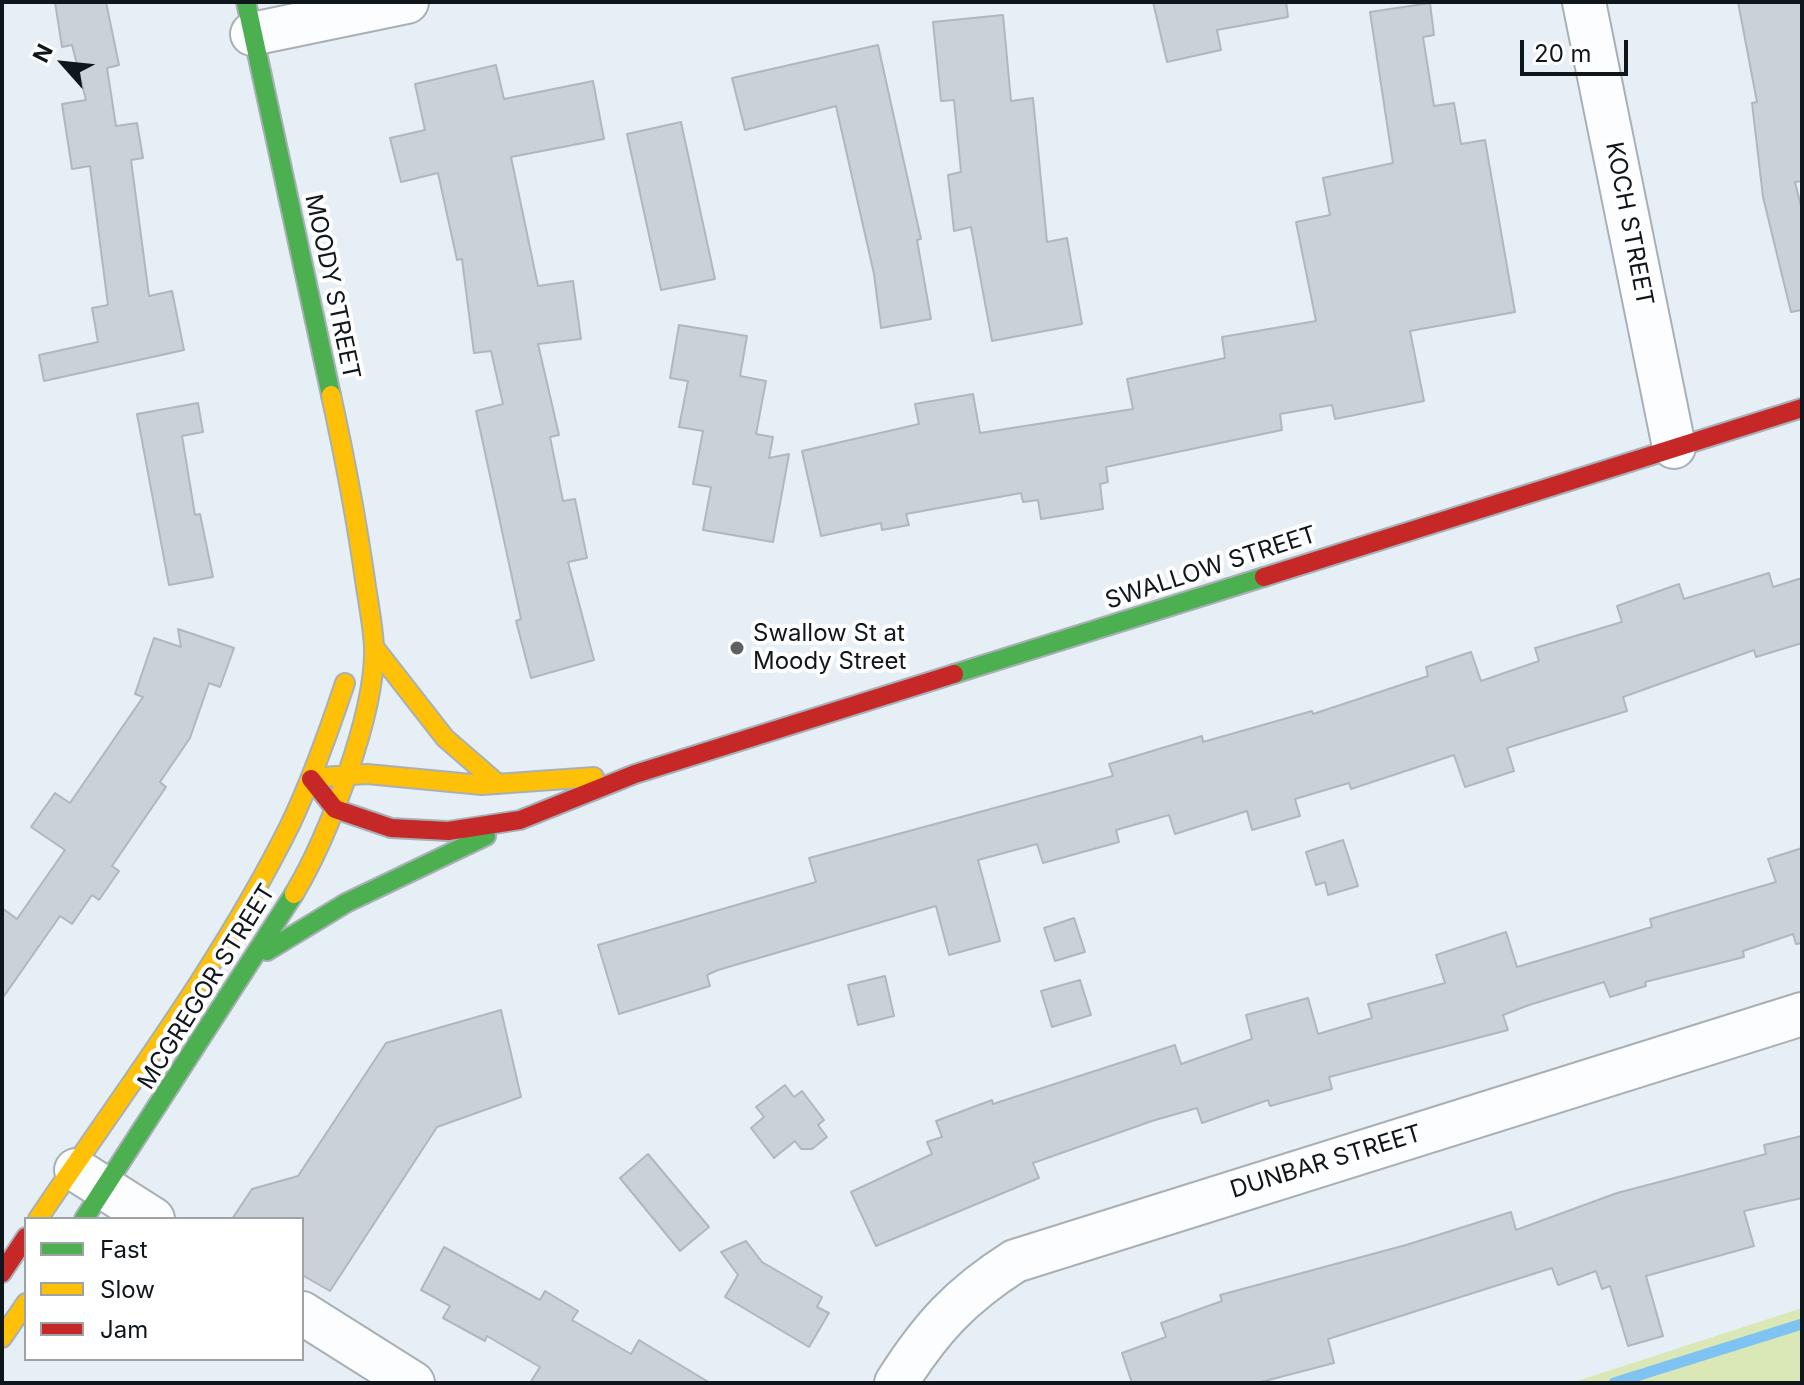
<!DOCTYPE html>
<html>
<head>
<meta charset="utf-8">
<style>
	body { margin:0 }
	#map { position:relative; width:1804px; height:1385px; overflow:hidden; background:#e6eff6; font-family:Inter,sans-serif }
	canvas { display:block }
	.frame { position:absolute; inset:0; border:4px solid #0f161c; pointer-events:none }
	.legend { position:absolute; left:24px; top:1217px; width:280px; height:144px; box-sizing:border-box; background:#fff; border:2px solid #9fa2a4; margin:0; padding:10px 14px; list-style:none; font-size:24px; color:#0f161c }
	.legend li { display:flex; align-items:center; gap:16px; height:40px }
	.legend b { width:40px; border:2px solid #9fa2a4 }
	.north { position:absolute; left:24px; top:24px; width:80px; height:80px; -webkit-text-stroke:6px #fff; paint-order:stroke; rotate:297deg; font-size:22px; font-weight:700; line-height:32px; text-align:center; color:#0f161c }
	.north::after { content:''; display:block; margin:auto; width:28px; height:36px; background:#0f161c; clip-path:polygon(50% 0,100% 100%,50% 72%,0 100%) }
	.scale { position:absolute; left:1520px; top:40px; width:108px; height:36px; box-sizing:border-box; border:4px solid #0f161c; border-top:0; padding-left:10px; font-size:24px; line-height:28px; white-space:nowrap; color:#0f161c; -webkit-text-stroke:6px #fff; paint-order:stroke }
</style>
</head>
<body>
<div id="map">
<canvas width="1804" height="1385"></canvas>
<div class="frame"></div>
<ul class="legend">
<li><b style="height:10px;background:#4caf50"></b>Fast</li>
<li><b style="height:10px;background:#ffc107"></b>Slow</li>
<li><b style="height:10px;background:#c62828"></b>Jam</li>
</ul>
<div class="north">N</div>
<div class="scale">20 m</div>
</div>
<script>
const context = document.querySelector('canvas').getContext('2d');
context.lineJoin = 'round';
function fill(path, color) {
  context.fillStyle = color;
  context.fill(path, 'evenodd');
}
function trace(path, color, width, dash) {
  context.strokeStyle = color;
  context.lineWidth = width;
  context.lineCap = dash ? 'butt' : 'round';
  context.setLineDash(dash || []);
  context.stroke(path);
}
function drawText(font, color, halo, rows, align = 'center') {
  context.font = font + ' Inter,sans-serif';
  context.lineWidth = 8;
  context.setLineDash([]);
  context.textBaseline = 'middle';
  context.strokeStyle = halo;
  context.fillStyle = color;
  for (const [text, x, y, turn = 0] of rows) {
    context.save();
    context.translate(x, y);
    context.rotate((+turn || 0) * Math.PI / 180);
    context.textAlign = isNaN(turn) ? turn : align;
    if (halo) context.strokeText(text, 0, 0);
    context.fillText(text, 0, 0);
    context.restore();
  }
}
const green = new Path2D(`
	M1802,1308V1383H1571Z`);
const stream = new Path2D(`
	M1614,1383L1802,1324`);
const building = new Path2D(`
	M55,2H106L119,65L107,68L116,126L137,123L143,158L131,160L149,296L172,291L184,350L44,381L39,355L98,342L92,308L108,305L90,166L72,169L62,104L86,100L72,45L62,47Z
	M1153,2H1286L1288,17L1217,30L1221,50L1167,62Z
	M1738,2H1802V181L1795,182L1802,210V310L1791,312L1763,197L1752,103L1757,102Z
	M1430,3L1434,35L1423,37L1434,106L1454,103L1461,144L1485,140L1515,312L1410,331L1424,401L1335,419L1332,405L1280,414L1282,430L1106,467L1108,482L1100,484L1103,509L1041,519L1038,500L1023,502L1021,493L906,514L909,525L882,530L881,523L821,536L802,451L919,424L915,404L973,394L980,433L1133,409L1127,379L1225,358L1222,337L1316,321L1296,222L1330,215L1323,178L1393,163L1370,12Z
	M1003,15L1011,101L1033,98L1047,242L1067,238L1082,324L992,341L971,227L954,231L948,175L961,172L954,100L941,101L933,22Z
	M878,45L921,239L917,240L931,319L881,328L874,274L836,106L745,130L732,78Z
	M496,65L504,99L593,81L604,139L511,157L538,286L573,281L581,339L538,344L559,435L550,437L563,501L575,499L587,558L568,562L594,660L531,678L516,621L521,619L476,411L503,404L491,351L474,353L462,259L457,260L438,173L401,182L390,138L425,130L415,84Z
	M681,122L715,279L661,290L627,134Z
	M679,325L747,336L740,376L766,381L756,434L773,437L769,458L789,454L773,542L703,530L711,487L693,484L703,431L679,427L688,381L670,378Z
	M198,403L203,432L182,436L195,515L200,514L213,577L169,585L137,414Z
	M1769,573L1773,587L1802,578V643L1756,657L1754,650L1623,697L1627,711L1507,748L1514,771L1465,787L1454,755L1351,789L1349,783L1295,799L1300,816L1252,830L1247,811L1175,834L1169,815L1116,830L1119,842L1043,863L1037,844L978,860L1000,941L949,955L936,906L718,970L707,975L710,986L619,1014L598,945L816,882L809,858L1113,776L1109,764L1202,736L1203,742L1312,711L1313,714L1428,676L1426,667L1471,652L1481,681L1539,661L1535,648L1622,622L1617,606L1679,584L1684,599Z
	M178,629L234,648L220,687L209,683L190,738L160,782L166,787L112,866L119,871L99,900L92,895L72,924L60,916L2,999V908L17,919L65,850L31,827L55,793L70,803L143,697L135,694L154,638L181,647Z
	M1343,840L1358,886L1328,895L1325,882L1316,885L1306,852Z
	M1802,848V943L1796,944L1793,934L1743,951L1744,957L1645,982L1646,986L1610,997L1604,982L1529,1005L1503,1015L1508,1030L1329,1077L1332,1089L1270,1106L1268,1100L1202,1123L1197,1108L1152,1121L1033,1163L1039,1178L876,1246L851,1192L932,1154L927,1142L942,1137L936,1121L992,1100L993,1104L1175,1045L1181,1064L1252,1039L1246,1015L1308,998L1318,1034L1372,1018L1368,1004L1445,983L1436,955L1506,932L1517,967L1652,927L1650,919L1776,882L1768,859Z
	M1074,918L1085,952L1055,961L1044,928Z
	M885,976L894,1016L858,1025L848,985Z
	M1080,980L1091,1015L1052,1027L1041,991Z
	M501,1010L521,1097L437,1127L330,1291L302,1275V1219H232L252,1189L298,1176L386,1043Z
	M785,1085L794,1097L802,1091L824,1120L818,1125L827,1137L812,1149H801L795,1141L774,1158L751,1128L764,1117L756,1107Z
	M1802,1136V1198L1744,1211L1754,1246L1646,1276L1663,1336L1628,1346L1610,1286L1602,1289L1596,1271L1558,1285L1552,1268L1328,1339L1334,1363L1257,1383H1132L1122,1353L1166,1337L1161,1323L1222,1301L1220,1295L1406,1245L1511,1212L1516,1230L1617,1193L1766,1154L1764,1145Z
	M648,1154L709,1227L680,1251L620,1178Z
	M746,1241L762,1262L822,1297L817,1307L829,1313L809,1347L725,1297L738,1275L721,1252Z
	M444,1247L540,1300L545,1291L578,1311L572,1320L631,1354L639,1340L710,1383H530L540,1367L487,1336L485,1341L443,1318L450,1306L421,1290Z`);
const street = new Path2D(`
	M1584,2L1674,447
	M252,34L407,2
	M76,1170L153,1219
	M302,1313L413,1383
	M896,1383C931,1328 960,1296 1015,1261L1802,1014`);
const fast = new Path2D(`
	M246,2L331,395
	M954,674L1264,577
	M267,951L346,903L486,836
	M84,1219L294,894`);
const slow = new Path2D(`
	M374,647L445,738L498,784
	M321,777L367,774L482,785L594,777
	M294,894C328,837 376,713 374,647C373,627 369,606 366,587C357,522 345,459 331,395
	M38,1219C125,1090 221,964 290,825C312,779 329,731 345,683
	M2,1338L26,1303`);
const jam = new Path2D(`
	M1264,577L1802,408
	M311,779L335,809L391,828L448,831L520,820L635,774L954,674
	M2,1273L26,1237`);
const markers = [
	[737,648,8,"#5a6268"]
];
const streetNames = [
	["KOCH STREET",1629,224,79],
	["MOODY STREET",332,287,78],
	["SWALLOW STREET",1211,568,-18],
	["MCGREGOR STREET",207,987,-58],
	["DUNBAR STREET",1326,1162,-17]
];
const poiNames = [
	["Swallow St at",753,634],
	["Moody Street",753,662]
];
fill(green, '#dae8b8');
trace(stream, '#7ec3f1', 11);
fill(building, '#cad2d8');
trace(building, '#b0b7be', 2);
trace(street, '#a8b0b6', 46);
trace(fast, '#a8b0b6', 22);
trace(slow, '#a8b0b6', 22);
trace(jam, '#a8b0b6', 22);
trace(street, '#fbfdfe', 42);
trace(fast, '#4caf50', 18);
trace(slow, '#ffc107', 18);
trace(jam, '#c62828', 18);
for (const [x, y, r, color] of markers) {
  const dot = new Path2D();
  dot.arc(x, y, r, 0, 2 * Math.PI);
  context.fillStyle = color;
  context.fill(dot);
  trace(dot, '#fff', 3);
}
drawText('24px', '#0f161c', '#fff', streetNames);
drawText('24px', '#0f161c', '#fff', poiNames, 'left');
</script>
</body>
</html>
